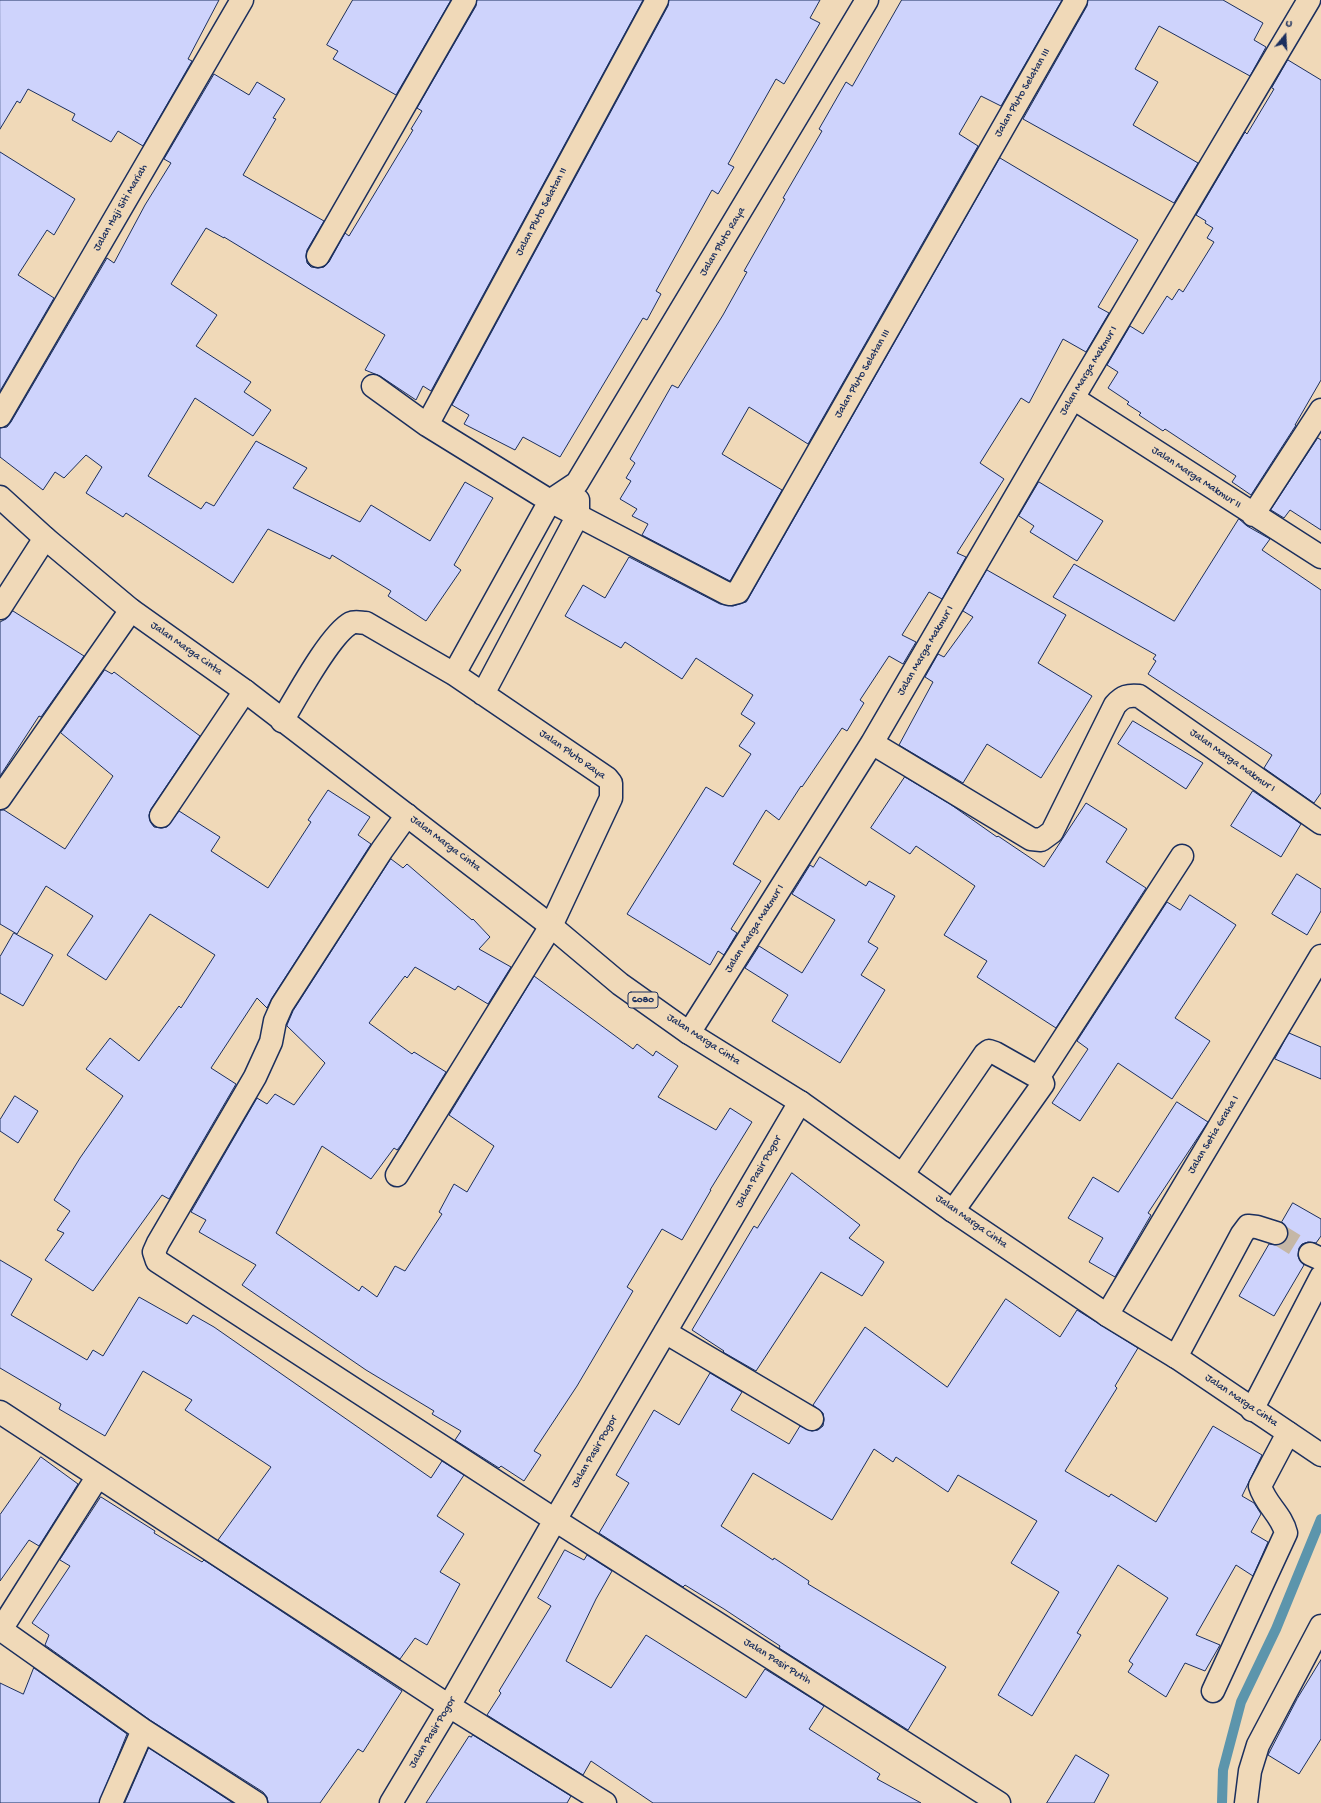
<!DOCTYPE html>
<html>
<head>
<meta charset="utf-8">
<style>
	body { margin:0 }
	#map { position:relative; width:1321px; height:1803px; overflow:hidden; background:#f0d9b8; font-family:"Gochi Hand",sans-serif }
	canvas { display:block }
	.north { position:absolute; left:1265px; top:16px; width:40px; height:40px; -webkit-text-stroke:3px #f0d9b8; paint-order:stroke; rotate:18deg; font-size:11px; font-weight:700; line-height:16px; text-align:center; color:#1b2f5e }
	.north::after { content:''; display:block; margin:auto; width:14px; height:18px; background:#1b2f5e; clip-path:polygon(50% 0,100% 100%,50% 72%,0 100%) }
</style>
</head>
<body>
<div id="map">
<canvas width="1321" height="1803"></canvas>
<div class="north">U</div>
</div>
<script>
const context = document.querySelector('canvas').getContext('2d');
context.lineJoin = 'round';
function trace(path, color, width, dash) {
  context.strokeStyle = color;
  context.lineWidth = width;
  context.lineCap = dash ? 'butt' : 'round';
  context.setLineDash(dash || []);
  context.stroke(path);
}
function fill(path, color) {
  context.fillStyle = color;
  context.fill(path, 'evenodd');
}
function drawText(font, color, halo, rows, align = 'center') {
  context.font = font + ' "Gochi Hand",sans-serif';
  context.lineWidth = 4;
  context.setLineDash([]);
  context.textBaseline = 'middle';
  context.strokeStyle = halo;
  context.fillStyle = color;
  for (const [text, x, y, turn = 0] of rows) {
    context.save();
    context.translate(x, y);
    context.rotate((+turn || 0) * Math.PI / 180);
    context.textAlign = isNaN(turn) ? turn : align;
    if (halo) context.strokeText(text, 0, 0);
    context.fillText(text, 0, 0);
    context.restore();
  }
}
const stream = new Path2D(`
	M1222,1803L1223,1770L1241,1702L1276,1629L1321,1519`);
const building = new Path2D(`
	M0,0H219L188,59L192,61L143,146L118,131L111,142L72,120L75,114L28,89L20,103L17,101L0,129Z
	M353,0H451L396,95L333,59L338,51L327,45Z
	M477,0H643L431,391L423,386L416,400L380,376L365,370L385,335L224,237V238L206,228L171,284L217,315L196,346L251,382L244,392L271,410L253,436L195,398L148,476L201,509L206,502L214,506L256,441L307,468L293,488L360,522L371,505L430,541L465,482L493,498L454,565L461,570L426,621L388,596L391,591L332,555L330,559L268,529L233,583L126,513L123,517L86,493L102,467L86,455L64,478L55,472L43,490L0,457V428L7,427L11,422L107,258L114,263L145,205L171,163L164,159L214,74L249,95L257,82L285,99L273,118L276,119L243,175L324,221L307,250L306,256L307,263L311,267L318,268L324,267L329,262L345,233L349,236L413,130L411,129L422,111L417,108L476,6Z
	M669,0H820L810,18L820,23L784,84L776,79L728,164L734,167L718,194L712,190L656,291L661,294L647,320L643,318L560,457L523,437L515,450L464,424L469,415L452,405L668,6Z
	M902,0H1062L1001,106L981,96L959,134L978,146L808,444L749,407L722,454L782,490L730,581L642,535L648,524L632,516L637,509L620,499L631,481L626,478L635,463L630,459L672,385L678,388L723,315L747,272L744,271L785,199L783,198L822,131L819,129L846,82L852,86Z
	M1088,0H1223L1263,23L1254,40L1266,47L1250,76L1159,26L1135,69L1158,82L1133,125L1198,163L1174,203L1023,119L1087,6Z
	M1288,60L1321,80V380L1295,425H1296L1251,495L1232,482L1236,476L1165,429L1163,431L1139,415L1141,413L1127,404L1129,402L1108,388L1118,372L1107,365L1130,326L1143,334L1167,296L1172,300L1179,289L1183,292L1214,242L1207,238L1213,228L1205,223L1206,221L1196,215L1245,132L1247,134L1274,89L1272,88Z
	M0,152L75,199L54,235L47,230L18,275L54,298L0,391Z
	M1000,158L1138,240L1098,307L1109,313L1086,352L1063,339L1029,403L1021,398L980,463L1004,479L957,553L966,557L942,599L929,592L902,635L916,642L903,664L889,656L860,700L864,703L847,731L842,728L802,787L801,786L779,820L766,810L733,864L761,881L731,929L737,933L724,955L718,951L710,965L627,914L706,787L723,797L751,754L739,746L755,723L741,714L753,695L696,658L682,679L625,642L621,648L565,616L583,585L605,598L629,557L720,604L733,606L746,602Z
	M1318,438L1321,440V530L1290,510L1284,518L1271,510Z
	M1039,482L1103,521L1077,561L1030,532L1034,526L1019,516Z
	M1239,519L1247,526L1270,539L1262,550L1321,590V793L1314,803L1264,768L1272,755L1148,674L1156,661L1153,659L1156,655L1053,597L1074,564L1174,621Z
	M987,570L1066,615L1038,663L1092,696L1041,778L987,744L963,783L899,745L933,682L925,677L938,654L944,657L973,617L963,611Z
	M13,611L84,656L41,717L39,716L0,776V622L6,619Z
	M105,670L112,674L114,672L200,736L151,809L149,815L150,821L154,827L161,828L167,827L179,811L220,837L211,851L268,888L311,822L308,820L328,790L370,817L358,835L371,844L272,998L267,1008L257,998L211,1068L236,1084L169,1199L162,1195L93,1291L45,1260L64,1233L57,1230L70,1211L54,1200L80,1158L123,1096L86,1069L110,1038L139,1061L179,1006L181,1008L215,955L150,914L106,980L67,955L93,916L46,886L17,934L0,924V810H4L65,849L113,776L61,733Z
	M1133,721L1203,763L1186,789L1118,744Z
	M905,777L950,804L997,837L998,836L1044,867L1086,803L1127,829L1106,862L1146,888L1056,1028L977,977L987,961L944,935L975,886L916,846L910,854L871,828Z
	M1253,791L1301,824L1281,857L1231,826Z
	M820,857L866,886L869,881L895,896L868,942L878,948L861,975L885,990L840,1063L772,1021L788,995L745,968L759,946L802,973L835,920L792,894L810,865L813,867Z
	M391,859L403,868L407,864L472,920L473,919L490,937L479,949L511,967L488,1004L458,986L455,990L415,967L407,978L405,976L369,1023L412,1054L414,1052L446,1072L402,1144L397,1150L394,1148L371,1179L322,1146L276,1233L359,1291L362,1286L377,1297L395,1266L405,1271L442,1214L439,1212L454,1184L467,1192L494,1146L449,1115L534,976L633,1049L637,1044L653,1056L656,1051L678,1066L658,1097L716,1130L730,1108L752,1122L710,1190H711L682,1240L662,1229L627,1287L633,1291L577,1386L534,1451L541,1455L524,1481L501,1466L499,1468L455,1440L461,1431L432,1414L434,1411L366,1370L242,1285L256,1265L199,1232L206,1220L191,1212L257,1098L267,1104L275,1094L294,1105L325,1063L287,1026V1025L293,1011Z
	M1297,874L1321,889V911L1307,935L1272,914Z
	M1190,895L1236,925L1175,1018L1210,1041L1172,1099L1118,1063L1080,1121L1052,1103L1088,1049L1077,1041L1167,902L1180,910Z
	M14,933L53,955L23,1006L0,993V957Z
	M1289,1033L1321,1047V1079L1275,1059Z
	M15,1096L38,1111L18,1143L0,1131V1120Z
	M1177,1102L1208,1122L1148,1213L1151,1215L1115,1277L1089,1262L1103,1238L1068,1218L1093,1177L1118,1192Z
	M792,1173L860,1225L849,1238L884,1262L862,1296L821,1272L756,1371L723,1352L724,1351L692,1330L754,1226L757,1228Z
	M1293,1203L1321,1219V1236L1316,1243L1308,1242L1302,1244L1299,1248L1298,1256L1300,1261L1304,1265L1274,1316L1239,1296L1269,1244L1279,1245L1285,1242L1288,1237V1230L1282,1222Z
	M0,1260L32,1279L11,1315L87,1360L93,1350L103,1356L139,1297L187,1324L193,1315L214,1327L431,1478L442,1461L464,1475L437,1516L464,1534L440,1572L460,1584L427,1645L415,1638L400,1659L218,1540L271,1467L185,1410L192,1400L143,1371L105,1436L59,1409L61,1404L0,1368Z
	M1006,1299L1060,1337L1077,1310L1138,1348L1115,1386L1117,1388L1065,1471L1109,1497L1111,1494L1156,1522L1213,1426L1262,1455L1242,1496L1254,1503L1261,1514L1251,1532L1268,1542L1253,1576L1236,1565L1196,1635L1220,1645L1205,1671L1185,1663L1166,1697L1128,1672L1133,1664L1129,1661L1168,1598L1118,1565L1077,1633L1081,1635L1032,1716L998,1695L1059,1592L1011,1563L1037,1521L958,1475L948,1492L896,1457L893,1462L874,1449L832,1520L753,1473L721,1526L773,1560L774,1558L809,1581L808,1584L946,1667L908,1730L779,1648L780,1646L724,1609L685,1585L683,1587L599,1533L629,1483L616,1475L654,1410L679,1425L710,1373L742,1392L731,1410L789,1444L800,1426L812,1431L818,1430L823,1426L824,1420L823,1413L813,1405L865,1327L947,1387Z
	M41,1457L78,1484L39,1546L29,1540L0,1581V1515Z
	M101,1497L155,1531L154,1533L202,1562L204,1560L402,1691L363,1752L358,1749L320,1803H268L267,1797L263,1792L150,1720L45,1645L49,1635L32,1623L70,1566L60,1560Z
	M565,1550L584,1560L587,1555L612,1571L596,1599L566,1661L611,1688L646,1635L746,1698L765,1669L824,1706L809,1729L880,1774L877,1779L921,1803H653L591,1761L583,1775L487,1715L501,1693L499,1691L551,1606L538,1598Z
	M1321,1660V1739L1299,1774L1268,1755L1297,1699Z
	M34,1668L127,1734L99,1803H0V1683L23,1694Z
	M473,1735L571,1796L567,1803H426L469,1736L471,1737Z
	M149,1748L233,1803H125Z
	M1076,1755L1109,1775L1094,1803H1047Z`);
const minorTunnel = new Path2D(`
	M1276,1233L1310,1254`);
const minor = new Path2D(`
	M318,256L465,0
	M373,386L427,425L550,501L726,593L730,594L738,592L1076,0
	M1073,398L1321,557
	M0,416L242,0
	M427,425L657,0
	M1253,515L1321,410
	M0,608L45,538
	M454,674L550,501L577,483L867,0
	M483,694L578,515V500
	M282,721C296,698 330,634 351,623C355,621 362,623 366,623L454,674L607,778L611,783V798L551,926L397,1175
	M872,743L1031,839L1041,840L1052,832L1115,705C1123,696 1128,695 1139,696L1321,823
	M0,798L131,610
	M407,815L382,850L282,1005L275,1021L271,1042L255,1077L158,1243L154,1252L157,1261L555,1520L999,1803
	M161,816L245,691
	M689,1033L872,743L1073,398L1309,0
	M1038,1078L1182,856
	M903,1174L985,1054L989,1051L995,1053L1041,1079L1043,1084L953,1211
	M1310,1254L1321,1259
	M1107,1315L1321,956
	M665,1332L812,1419
	M1176,1357L1242,1234L1248,1226L1257,1227L1276,1233
	M1252,1410L1321,1277
	M0,1412L449,1706L605,1803
	M0,1629L143,1730L256,1803
	M0,1631L98,1476
	M1213,1691L1286,1533C1282,1515 1265,1504 1260,1486L1288,1433
	M111,1803L143,1730
	M391,1803L449,1706L555,1520L800,1102
	M1246,1803L1250,1771L1258,1745L1321,1626`);
const major = new Path2D(`
	M0,497L45,538L131,610L245,691L551,926L620,984L689,1033L800,1102L953,1211L1107,1315L1176,1357L1321,1455`);
const shields = [
	[643,1000,30]
];
const shieldNames = [
	["6080",643,1000]
];
const streetNames = [
	["Jalan Pluto Selatan III",1023,93,-60],
	["Jalan Haji Siti Mariah",121,208,-60],
	["Jalan Pluto Selatan II",542,212,-62],
	["Jalan Pluto Raya",723,242,-59],
	["Jalan Marga Makmur I",1089,371,-59],
	["Jalan Pluto Selatan III",863,374,-60],
	["Jalan Marga Makmur II",1196,478,33],
	["Jalan Marga Cinta",186,649,35],
	["Jalan Marga Makmur I",926,651,-60],
	["Jalan Pluto Raya",572,755,35],
	["Jalan Marga Makmur I",1232,761,35],
	["Jalan Marga Cinta",445,844,37],
	["Jalan Marga Makmur I",755,929,-58],
	["Jalan Marga Cinta",703,1040,33],
	["Jalan Setia Graha I",1214,1135,-59],
	["Jalan Pasir Pogor",759,1172,-60],
	["Jalan Marga Cinta",971,1222,35],
	["Jalan Marga Cinta",1241,1401,34],
	["Jalan Pasir Pogor",595,1452,-60],
	["Jalan Pasir Putih",777,1662,32],
	["Jalan Pasir Pogor",433,1733,-59]
];
trace(stream, '#5c95ac', 10);
fill(building, '#ced3fc');
trace(building, '#1b2f5e', 1);
trace(minorTunnel, '#c5b7a6', 22, [22, 11]);
trace(minor, '#1b2f5e', 25);
trace(major, '#1b2f5e', 25);
trace(minor, '#f0d9b8', 22);
trace(major, '#f0d9b8', 22);
for (const [x, y, w] of shields) {
  const box = new Path2D();
  box.roundRect(x - w / 2, y - 8, w, 16, 3);
  context.fillStyle = '#f0d9b8';
  context.fill(box);
  trace(box, '#1b2f5e', 1);
}
drawText('bold 10px', '#1b2f5e', null, shieldNames);
drawText('11px', '#1b2f5e', '#f0d9b8', streetNames);
</script>
</body>
</html>
